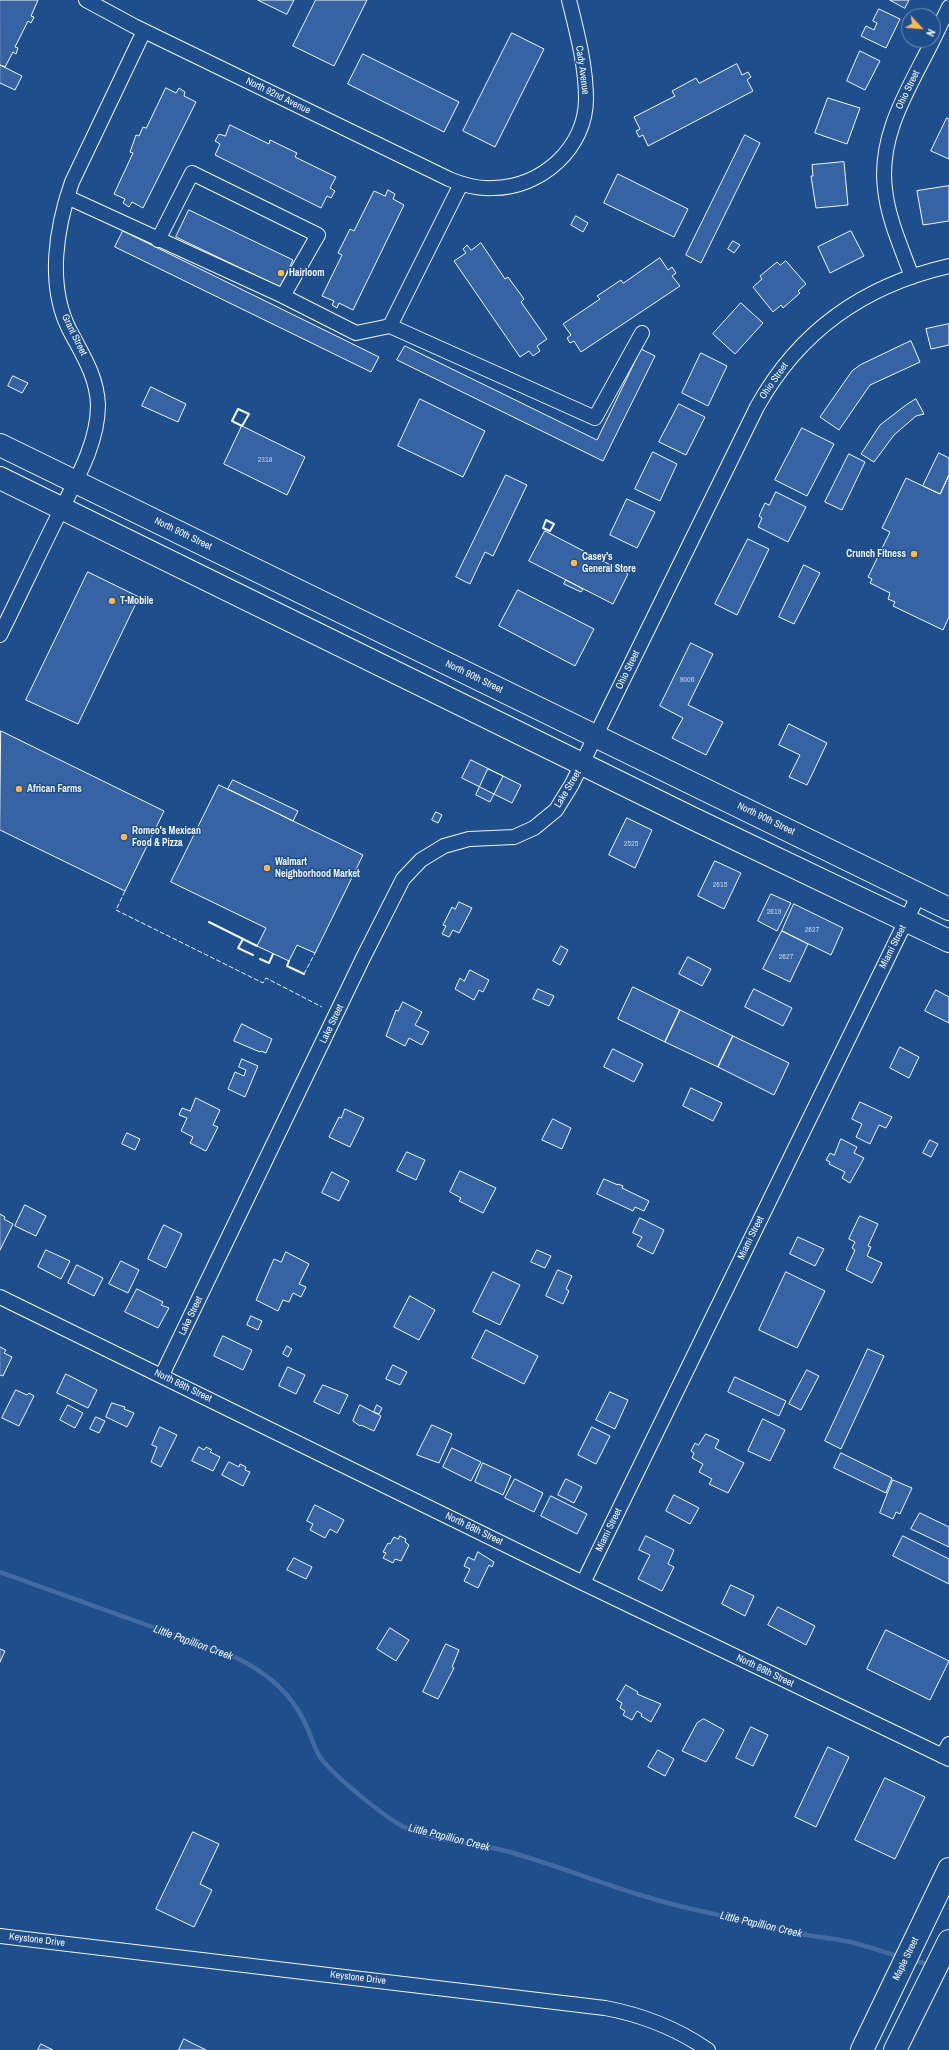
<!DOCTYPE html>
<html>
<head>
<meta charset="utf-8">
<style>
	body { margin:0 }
	#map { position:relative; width:949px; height:2050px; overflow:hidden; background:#1f4e8c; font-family:"Archivo Narrow",sans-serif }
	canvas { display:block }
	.north { position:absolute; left:901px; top:8px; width:40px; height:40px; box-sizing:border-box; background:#1f4e8c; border:1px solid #7391ba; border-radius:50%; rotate:116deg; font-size:11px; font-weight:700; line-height:16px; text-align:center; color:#f2f6ff }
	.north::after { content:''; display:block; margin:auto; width:14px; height:18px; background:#ffb74d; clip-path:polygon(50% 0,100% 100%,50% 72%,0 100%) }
</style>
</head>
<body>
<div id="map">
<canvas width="949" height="2050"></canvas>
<div class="north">N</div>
</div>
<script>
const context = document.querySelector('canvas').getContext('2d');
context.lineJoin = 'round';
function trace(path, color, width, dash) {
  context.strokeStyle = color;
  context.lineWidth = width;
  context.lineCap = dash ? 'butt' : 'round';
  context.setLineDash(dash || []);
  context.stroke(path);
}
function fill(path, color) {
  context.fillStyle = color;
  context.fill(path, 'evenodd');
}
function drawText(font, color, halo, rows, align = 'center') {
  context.font = font + ' "Archivo Narrow",sans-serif';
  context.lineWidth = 3;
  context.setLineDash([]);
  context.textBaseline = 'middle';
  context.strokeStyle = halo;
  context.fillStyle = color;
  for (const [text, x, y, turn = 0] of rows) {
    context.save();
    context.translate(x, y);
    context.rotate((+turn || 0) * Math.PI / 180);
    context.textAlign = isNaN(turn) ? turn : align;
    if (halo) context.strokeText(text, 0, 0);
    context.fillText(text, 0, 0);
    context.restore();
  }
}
const stream = new Path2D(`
	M0,1572L233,1656C266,1672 291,1692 306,1725C311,1736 314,1747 320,1757C332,1774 383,1816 402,1826C435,1843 475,1842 510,1852C572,1870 632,1896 696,1910C730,1917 763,1926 797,1933C814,1937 832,1938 850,1942C867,1946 884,1952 901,1957
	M912,1960L930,1965`);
const building = new Path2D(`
	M0,0H38L31,16L34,17L31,23L28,21L15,47L18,48L16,54L13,52L5,67L0,65Z
	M258,0H294L287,14Z
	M316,0H367L334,66L293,46Z
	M890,0H909L905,8Z
	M879,9L900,19L886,48L861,36L866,26L874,30L877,23L873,21Z
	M512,33L544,49L495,147L463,131Z
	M860,51L880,61L865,90L847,81Z
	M363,54L459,102L444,132L348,84Z
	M737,64L742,75L748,72L751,77L747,80L753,91L648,146L643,135L639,137L636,131L640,129L634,117L675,96L672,91L696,78L699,83Z
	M0,65L22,76L15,90L0,83Z
	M166,88L176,93L179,88L185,92L184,96L196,102L143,208L132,202L129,207L123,203L125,199L114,194L133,153L130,152L136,135L139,136L143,127L146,128Z
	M828,98L860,108L847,144L815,133Z
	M947,118L949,119V159L931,151Z
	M230,125L269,144L270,140L297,153L295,157L336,177L330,188L335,191L331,198L327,196L321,208L215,155L220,144L215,141L219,134L225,136Z
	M745,135L760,143L701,263L686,255Z
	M844,162L848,205L816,208L811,176H813L812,165Z
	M618,174L688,209L674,237L604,203Z
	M949,186V221L923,225L917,191Z
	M388,190L395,194L393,199L404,205L353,310L339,303L337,308L332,305L334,301L322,296L342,255L338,253L350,229L354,231L374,191L385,196Z
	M189,210L293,260L280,287L176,237Z
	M576,216L588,223L583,232L571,225Z
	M123,231L379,357L371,372L115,247Z
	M851,231L864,256L830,273L818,247Z
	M733,241L740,245L734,253L728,249Z
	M481,243L505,279L508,277L524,299L521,302L547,339L537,346L540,351L533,356L529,351L520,357L454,261L466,253L463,249L467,245L471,250Z
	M660,258L668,270L672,267L676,273L672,276L680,286L581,352L574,341L570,343L567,338L571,335L563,324L600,299L597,296L621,280L623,283Z
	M786,261L806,284L798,291L800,293L783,308L781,305L773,312L753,287L762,279L760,276L777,262L780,265Z
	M741,303L763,323L735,354L713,334Z
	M949,324V345L931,349L926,329Z
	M911,341L920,362L870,385L839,430L820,417L852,371L860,365Z
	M405,346L597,440L641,349L655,356L603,461L397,360Z
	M701,353L727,366L708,406L682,393Z
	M13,376L28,383L22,393L8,386Z
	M151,387L186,404L178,422L142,406Z
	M420,399L485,431L463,477L398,446Z
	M916,399L924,414L916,416L894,435L874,462L861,454L880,425L906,405Z
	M679,404L705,417L686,455L659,442Z
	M242,426L305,457L287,495L224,464Z
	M802,428L834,444L807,496L775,480Z
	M653,452L677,464L660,501L635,489Z
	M939,453L949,458V475L940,494L923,486Z
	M849,454L865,462L842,510L825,502Z
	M506,475L527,485L493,556L485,552L470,584L456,577Z
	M949,475V617L943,630L893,606L895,602L888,599L890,593L870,583L872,579L868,577L890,532L882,528L906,478L940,494Z
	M776,492L806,507L788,542L758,527L762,518L759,516L765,503L769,505Z
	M627,499L655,512L637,548L610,535Z
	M545,531L628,574L613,604L529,561Z
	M748,539L769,549L737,615L715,604Z
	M804,565L820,573L794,624L779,617Z
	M88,572L139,597L78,724L26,700Z
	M566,580L583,589L581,592L564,584Z
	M518,590L594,629L575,666L499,626Z
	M691,643L713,654L688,705L723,722L706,755L672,738L683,718L660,706Z
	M789,724L827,743L807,785L789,777L800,755L779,745Z
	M1,731L164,811L125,891L0,830Z
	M471,760L521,785L512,803L462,778Z
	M488,769L503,776L490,802L476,795Z
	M233,780L298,811L293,821L228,789Z
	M219,785L363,855L315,953L297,945L289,961L257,946L266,928L171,882Z
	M436,812L442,815L438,823L432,820Z
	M627,818L652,830L635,868L609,855Z
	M715,861L741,873L724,909L698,896Z
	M771,894L791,903L777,931L758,921Z
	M459,902L472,908L459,933L453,930L449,937L442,934L446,926L443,925L452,907L455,909Z
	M794,904L843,928L831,955L782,931Z
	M782,931L808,944L790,982L763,969Z
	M561,946L568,950L560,965L553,961Z
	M688,957L711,969L702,986L679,974Z
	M470,970L489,980L483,992L479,990L474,1000L455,989L460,978L464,981Z
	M633,987L680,1010L665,1042L618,1019Z
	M538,989L554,996L549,1006L533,999Z
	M754,989L792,1008L783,1026L745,1007Z
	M936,990L949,997V1023L925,1011Z
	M403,1002L422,1012L415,1025L429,1032L422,1045L409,1038L405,1046L386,1036L396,1010L398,1011Z
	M680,1010L733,1036L718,1067L665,1042Z
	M242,1024L272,1039L266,1053L261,1051L260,1052L234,1041Z
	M733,1036L789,1063L774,1095L718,1067Z
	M900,1047L919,1057L909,1078L890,1068Z
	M613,1049L643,1064L634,1082L604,1067Z
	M242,1059L258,1066L245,1097L228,1089L235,1072L244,1076L246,1070L239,1067Z
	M691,1088L722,1103L713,1121L683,1106Z
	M196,1098L220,1110L213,1125L218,1127L206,1151L190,1143L193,1137L181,1131L187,1118L179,1115L182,1108L190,1111Z
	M860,1102L892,1117L886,1128L879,1125L870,1144L856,1137L862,1124L852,1119Z
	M345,1109L364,1118L350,1147L329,1137L339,1117L341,1118Z
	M553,1119L571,1128L562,1149L542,1140Z
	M127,1133L140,1139L135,1150L122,1144Z
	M841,1139L857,1147L854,1153L864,1158L850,1183L842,1178L845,1172L829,1164L830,1162L826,1160L830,1153L834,1155Z
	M930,1140L938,1144L931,1157L923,1153Z
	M407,1152L425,1160L416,1180L397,1171Z
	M460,1171L496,1188L483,1213L459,1201L461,1198L450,1192Z
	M332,1172L349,1181L339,1201L322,1193Z
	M604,1179L618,1185V1184L623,1186L622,1188L649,1201L644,1211L635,1207L633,1211L597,1194Z
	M25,1205L46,1216L36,1236L15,1226Z
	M0,1214L5,1217L4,1219L13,1224L0,1250Z
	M860,1216L878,1224L868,1246L871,1247L867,1256L882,1263L872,1283L846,1270L855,1250L852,1248L855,1242L849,1239Z
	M640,1218L664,1230L653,1254L637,1246L642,1237L633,1233Z
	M164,1225L182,1234L166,1268L148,1259Z
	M798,1237L824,1249L815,1266L790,1254Z
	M46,1250L70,1261L61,1279L38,1267Z
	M537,1250L551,1256L545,1268L531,1262Z
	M286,1252L309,1264L299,1284L306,1287L301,1297L293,1293L289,1302L283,1300L278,1311L256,1300L274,1259L281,1262Z
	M121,1261L139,1270L128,1293L109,1284Z
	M77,1265L103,1278L94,1296L68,1283Z
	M558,1270L572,1276L566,1289L569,1291L563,1304L546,1296Z
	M493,1272L520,1285L500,1325L473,1312Z
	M786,1272L825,1291L797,1348L759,1330Z
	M137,1289L163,1302L161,1305L169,1308L158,1328L125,1312Z
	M410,1296L435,1310L419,1340L394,1327Z
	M251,1316L262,1321L258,1330L247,1325Z
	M486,1330L538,1356L524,1384L472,1358Z
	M223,1336L252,1350L243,1370L214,1356Z
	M287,1346L292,1349L288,1357L283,1354Z
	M0,1347L6,1350L4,1353L12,1357L3,1376L0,1375Z
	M868,1349L884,1356L841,1449L825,1441Z
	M393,1365L407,1372L400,1385L386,1379Z
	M288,1367L305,1375L296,1394L279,1386Z
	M807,1370L819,1376L801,1410L789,1404Z
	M66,1374L97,1390L88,1408L57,1393Z
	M735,1377L786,1401L779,1416L728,1392Z
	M323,1385L348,1395L339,1414L314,1402Z
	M16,1390L27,1395L29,1393L34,1396L19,1426L2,1418Z
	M610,1392L628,1400L615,1429L596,1420Z
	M112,1403L125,1407L124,1409L134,1413L127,1427L106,1417Z
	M68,1405L83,1413L75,1428L60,1420Z
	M360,1405L381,1416L374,1431L361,1425L360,1426L353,1421Z
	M377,1405L382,1408L379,1414L374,1412Z
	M96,1417L105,1421L99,1433L90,1429Z
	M763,1419L785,1430L770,1461L748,1451Z
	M432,1425L452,1434L439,1463L417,1455Z
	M160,1427L177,1435L161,1467L151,1462L157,1447L152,1445Z
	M592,1427L610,1436L596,1464L578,1455Z
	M706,1434L719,1440L715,1448L744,1463L728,1493L709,1484L712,1479L699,1472L703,1464L692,1458L694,1453L691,1451L695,1443L698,1445Z
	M199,1447L204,1450L206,1447L212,1450L210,1452L220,1457L213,1471L192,1461Z
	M452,1448L481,1462L471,1481L443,1467Z
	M841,1453L892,1478L886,1493L834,1468Z
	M229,1462L239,1467L240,1464L246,1467L245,1470L250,1472L243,1486L222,1475Z
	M483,1463L511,1476L503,1495L475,1482Z
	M515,1479L543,1493L534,1512L505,1498Z
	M566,1479L582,1487L574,1503L558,1495Z
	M893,1480L912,1488L900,1514L896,1512L893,1519L880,1513Z
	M674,1495L699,1508L690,1524L666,1511Z
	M551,1496L587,1514L577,1534L541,1516Z
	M315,1505L344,1520L337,1533L330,1529L325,1538L310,1530L313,1524L307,1521Z
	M920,1513L949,1527V1547L911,1529Z
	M400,1536L406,1539L405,1542L409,1545L401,1561L395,1559L393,1563L383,1558L386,1553L383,1552L388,1543L390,1544L394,1537L398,1539Z
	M646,1536L674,1550L668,1564L674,1567L662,1591L638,1579L650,1555L639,1550Z
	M903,1536L949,1559V1584L893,1556Z
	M478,1552L494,1562L492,1567L489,1565L478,1588L464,1581L470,1569L464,1566L468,1557L474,1560Z
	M294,1558L312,1567L306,1579L287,1570Z
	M731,1585L754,1596L745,1616L722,1604Z
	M778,1607L815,1626L806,1645L768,1625Z
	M390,1628L409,1640L396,1661L377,1649Z
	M886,1630L949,1661L930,1700L867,1669Z
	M446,1644L459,1650L452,1667L454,1668L438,1699L423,1692Z
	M0,1649L5,1651L0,1662Z
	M626,1685L638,1692L637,1694L661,1704L651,1722L641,1716L642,1714L637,1711L632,1720L623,1715L625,1711L620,1708L622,1703L617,1700Z
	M704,1719L724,1730L706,1762L682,1751L697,1723Z
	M751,1727L768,1735L753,1766L736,1758Z
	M828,1747L849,1757L816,1827L795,1817Z
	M658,1750L674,1759L665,1776L648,1767Z
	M885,1778L925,1797L895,1859L855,1840Z
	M193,1832L219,1844L200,1884L212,1890L194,1927L156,1909Z
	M184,2039L206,2050H179Z
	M41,2044L53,2050H38Z`);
const minor = new Path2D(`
	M86,0L134,26L449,179C463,185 477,189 493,188C541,188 586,148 586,99C586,66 577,32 569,0
	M933,40L949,7
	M461,184L390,326L595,418L642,333
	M67,197L283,296L356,333L390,326
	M158,240L192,173L318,235L283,296
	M912,277C902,249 888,219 885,189C878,134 910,87 933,40
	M0,635C19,597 37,558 56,520C73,485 98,446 98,405C97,376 82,354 69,329C47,284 56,228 72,182L144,31
	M0,1297L583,1583L949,1759
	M162,1375L363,958L403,879L421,860L444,846L469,839L514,837L534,828L556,810L572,784L757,407C799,331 865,285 949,266
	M583,1583L919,894
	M942,1756L949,1744
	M0,1936L605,2008C643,2015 676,2028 708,2050`);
const primary = new Path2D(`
	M0,445L949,909
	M0,478L694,819L949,941
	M862,2050L949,1869
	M895,2050L949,1941`);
const fence = new Path2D(`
	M125,891L116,910L263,983L266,978L322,1007
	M304,974L315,953`);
const wall = new Path2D(`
	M238,409L249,414L242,426L232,421Z
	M546,520L554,524L550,531L543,528Z
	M209,922L257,946
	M243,939L238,948L253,955
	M260,959L269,963L273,954
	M289,961L287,966L304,974`);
const markers = [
	[281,273,4,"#ffb74d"],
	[914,554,4,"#ffb74d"],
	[574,563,4,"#ffb74d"],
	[112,601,4,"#ffb74d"],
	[19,789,4,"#ffb74d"],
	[124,837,4,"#ffb74d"],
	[267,868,4,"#ffb74d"]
];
const numberNames = [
	["2318",265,460],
	["9006",687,680],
	["2525",631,844],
	["2615",720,885],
	["2619",774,912],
	["2627",812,930],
	["2627",786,957]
];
const streetNames = [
	["Cady Avenue",582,70,82],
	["Ohio Street",908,90,-64],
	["North 92nd Avenue",278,96,26],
	["Grant Street",74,335,64],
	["Ohio Street",774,381,-55],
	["North 90th Street",183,534,26],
	["Ohio Street",628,670,-64],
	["North 90th Street",474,677,26],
	["Lake Street",568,789,-59],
	["North 90th Street",766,819,26],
	["Miami Street",893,947,-63],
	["Lake Street",332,1024,-64],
	["Miami Street",751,1238,-64],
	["Lake Street",191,1316,-64],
	["North 88th Street",183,1386,26],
	["North 88th Street",474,1529,26],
	["Miami Street",609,1530,-64],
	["North 88th Street",765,1671,26],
	["Keystone Drive",37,1940,7],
	["Maple Street",906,1959,-64],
	["Keystone Drive",358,1978,7]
];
const poiNames = [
	["Hairloom",289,273],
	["Crunch Fitness",906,554,"right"],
	["Casey's",582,557],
	["General Store",582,569],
	["T-Mobile",120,601],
	["African Farms",27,789],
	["Romeo's Mexican",132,831],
	["Food & Pizza",132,843],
	["Walmart",275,862],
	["Neighborhood Market",275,874]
];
const waterNames = [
	["Little Papillion Creek",193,1643,20],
	["Little Papillion Creek",449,1838,14],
	["Little Papillion Creek",761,1925,13]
];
trace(stream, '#446ba0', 4.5);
fill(building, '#3563a3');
trace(building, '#f2f6ff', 1);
trace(minor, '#f2f6ff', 16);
trace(primary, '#f2f6ff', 24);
trace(minor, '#1f4e8c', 14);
trace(primary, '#1f4e8c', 22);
trace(fence, '#f2f6ff', 1, [5, 2]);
trace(wall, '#f2f6ff', 2);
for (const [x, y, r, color] of markers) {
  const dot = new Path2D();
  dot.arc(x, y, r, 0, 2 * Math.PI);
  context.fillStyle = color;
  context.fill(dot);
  trace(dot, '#1f4e8c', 1.5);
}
drawText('8px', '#c3d1e8', null, numberNames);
drawText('10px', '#f2f6ff', '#1f4e8c', streetNames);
drawText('bold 10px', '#f2f6ff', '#1f4e8c', poiNames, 'left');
drawText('italic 11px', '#f2f6ff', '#1f4e8c', waterNames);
</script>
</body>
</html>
